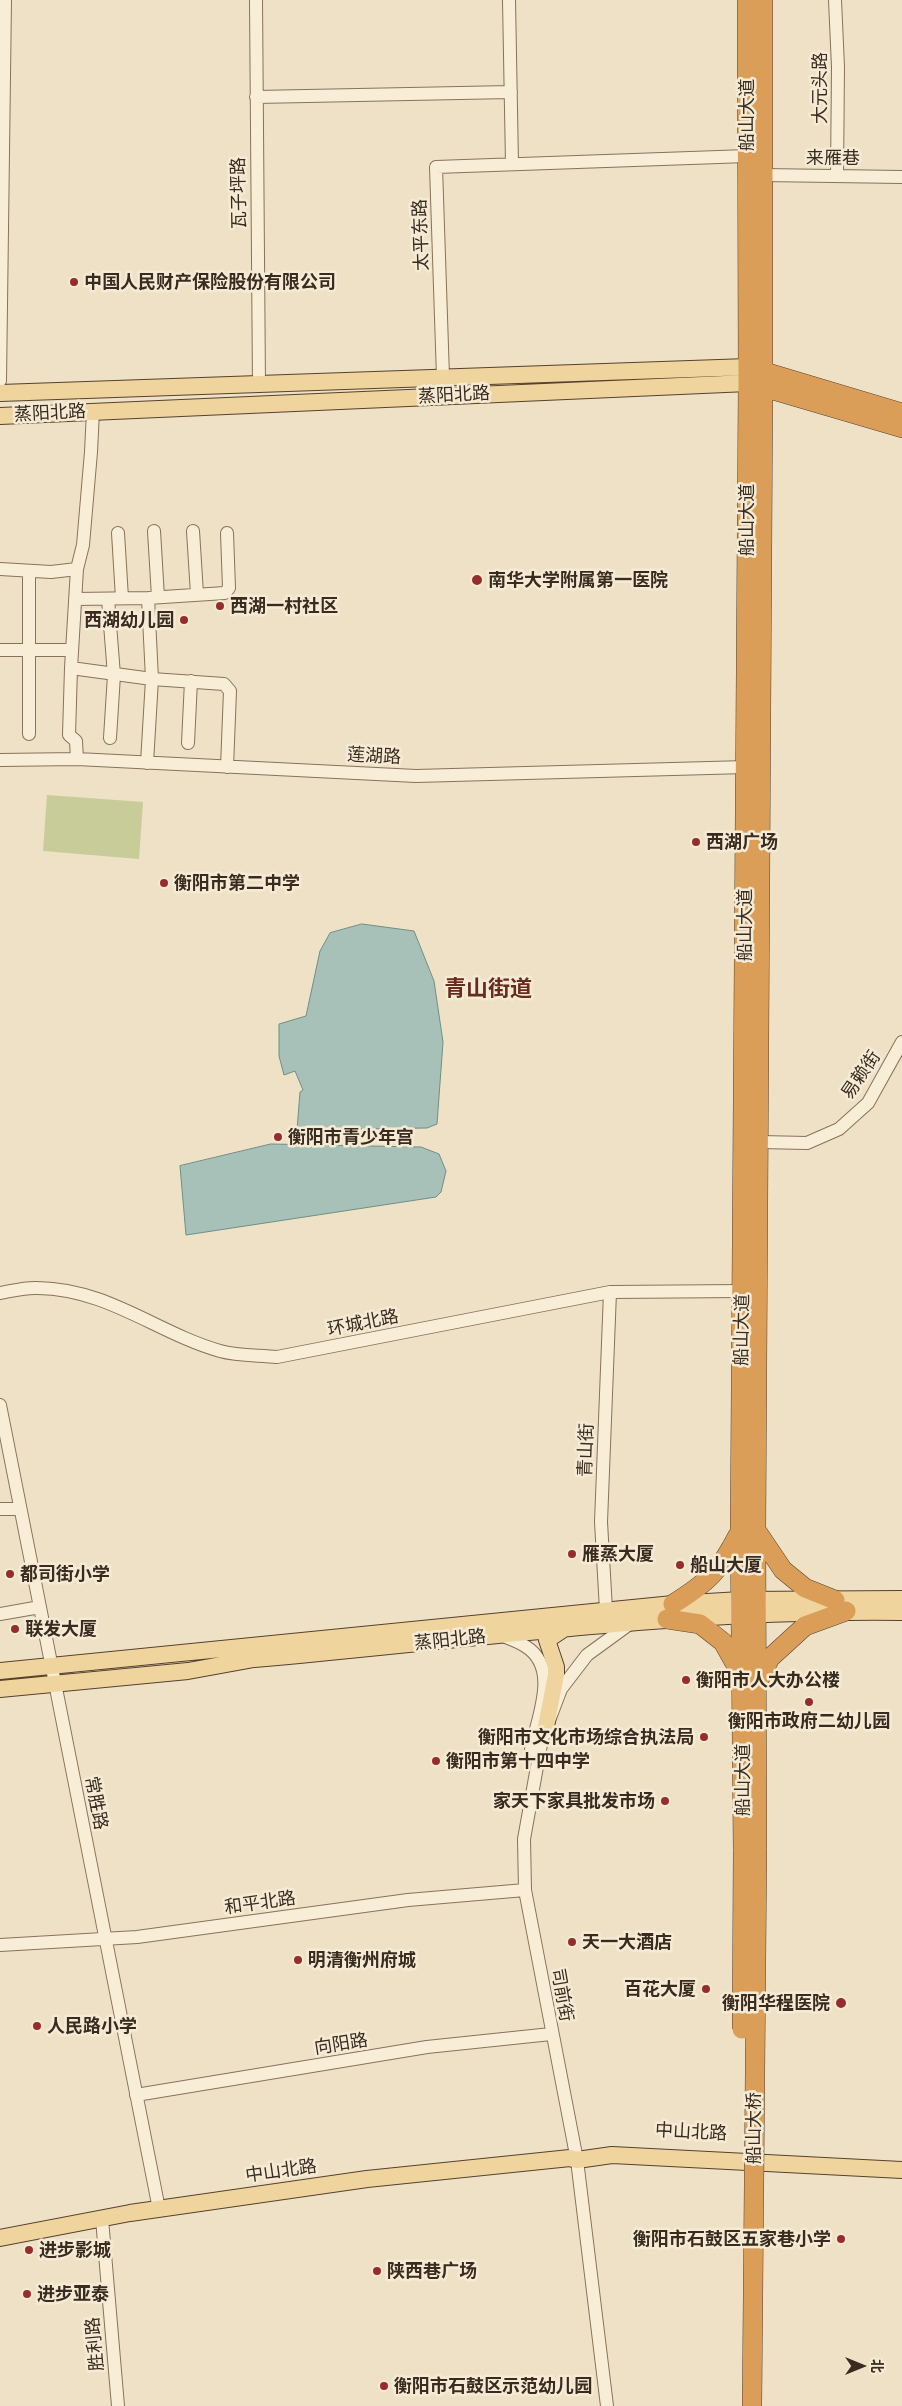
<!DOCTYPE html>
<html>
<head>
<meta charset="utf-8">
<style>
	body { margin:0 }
	#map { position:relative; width:902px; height:2406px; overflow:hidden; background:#eee1c5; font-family:"Playfair Display","Noto Sans SC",serif }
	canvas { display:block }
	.north { position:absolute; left:837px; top:2341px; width:50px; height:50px; -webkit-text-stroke:4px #f5ebd5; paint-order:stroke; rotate:90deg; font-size:14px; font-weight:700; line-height:20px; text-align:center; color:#392b1f }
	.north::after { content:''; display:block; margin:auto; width:18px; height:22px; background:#392b1f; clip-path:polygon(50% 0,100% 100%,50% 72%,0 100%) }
</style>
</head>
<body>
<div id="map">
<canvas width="902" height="2406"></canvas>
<div class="north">北</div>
</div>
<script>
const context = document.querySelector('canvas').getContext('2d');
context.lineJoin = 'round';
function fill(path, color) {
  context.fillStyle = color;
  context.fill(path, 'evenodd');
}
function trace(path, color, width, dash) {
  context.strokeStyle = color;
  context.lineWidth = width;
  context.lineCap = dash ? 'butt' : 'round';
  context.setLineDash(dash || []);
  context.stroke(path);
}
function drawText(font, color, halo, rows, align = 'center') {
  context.font = font + ' "Playfair Display","Noto Sans SC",serif';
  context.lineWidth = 5;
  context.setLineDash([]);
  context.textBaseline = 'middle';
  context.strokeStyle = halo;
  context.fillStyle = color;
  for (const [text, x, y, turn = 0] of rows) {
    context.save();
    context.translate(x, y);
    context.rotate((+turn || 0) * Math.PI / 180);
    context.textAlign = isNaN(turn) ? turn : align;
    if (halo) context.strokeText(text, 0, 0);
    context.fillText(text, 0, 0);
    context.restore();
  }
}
const green = new Path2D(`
	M47,795L143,802L139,859L43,851Z`);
const water = new Path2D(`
	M362,924L414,931L434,981L443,1042L437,1124L427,1128L297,1130L300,1092L303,1090L295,1071L284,1075L279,1056V1024L306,1016L320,951L330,933Z
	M271,1144L421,1147L439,1154L446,1171L441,1192L436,1197L186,1235L180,1166Z`);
const minor = new Path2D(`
	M256,0L259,385
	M509,0L512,164
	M835,0L838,67L837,175
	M256,97L511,92
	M763,175L902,177
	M443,377L436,167L747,156
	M0,381L5,0
	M154,531L158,597
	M193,531L197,594
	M118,533L122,598
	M0,569L51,572L77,569
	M75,599L148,598L225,593L229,588L227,533
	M108,599L114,675L110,738
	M0,650H72
	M71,668L152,679L224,684L230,691L227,767
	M29,734V571
	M188,743L191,681
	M77,759L76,741L69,735L71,668L77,569L83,545L91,452L93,411
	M0,760L77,759L416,776L746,767
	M147,763L152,679L148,598
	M760,1142L807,1143L839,1129L868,1103L902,1042
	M0,1293C12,1291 26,1287 38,1288C108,1289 157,1333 220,1351C238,1356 259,1355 277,1357L610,1292L742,1291
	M0,1405L159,2209
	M0,1509H20
	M606,1610L601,1522L610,1292
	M0,1614L40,1607
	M500,1635C508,1638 517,1641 525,1646C561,1668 537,1717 531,1750
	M0,1945L137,1937L408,1900L525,1890
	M136,2095L427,2047L551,2034
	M102,2219L118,2406
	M607,2406L577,2160L525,1890L524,1839L542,1739L561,1689L587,1655L631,1623`);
const major = new Path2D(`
	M0,393L748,367
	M0,416L748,383
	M0,1671L673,1604L741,1600L902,1599
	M0,1689L188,1671L254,1659C470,1640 685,1609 902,1612
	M546,1726L556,1675V1667L547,1640L562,1630
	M0,2238L130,2213L367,2179L570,2158L577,2160L612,2155L902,2170`);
const highway = new Path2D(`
	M752,368L902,413
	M752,384L902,428
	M756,1530L783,1570L805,1588L835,1600
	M673,1604C708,1582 719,1572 738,1535
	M667,1619L700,1624L723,1642L741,1674
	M759,1680L770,1658L805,1626L846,1611
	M757,1850L756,1530L763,387V0
	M743,1851L740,1532L748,383L747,0`);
const highwayBridge = new Path2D(`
	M742,2029L743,1851
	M752,2406L757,1850`);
const markers = [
	[74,282,5,"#962c2f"],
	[477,580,6,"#962c2f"],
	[220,606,5,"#962c2f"],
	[184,620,5,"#962c2f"],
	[696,842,5,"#962c2f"],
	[164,883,5,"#962c2f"],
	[278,1137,5,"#962c2f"],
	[572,1554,5,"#962c2f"],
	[680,1565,5,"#962c2f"],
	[10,1574,5,"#962c2f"],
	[15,1629,5,"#962c2f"],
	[686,1680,5,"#962c2f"],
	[809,1702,5,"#962c2f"],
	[704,1737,5,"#962c2f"],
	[436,1761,5,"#962c2f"],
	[665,1801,5,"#962c2f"],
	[572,1942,5,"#962c2f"],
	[298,1960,5,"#962c2f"],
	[706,1989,5,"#962c2f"],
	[841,2003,6,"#962c2f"],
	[37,2026,5,"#962c2f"],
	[841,2239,5,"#962c2f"],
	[29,2250,5,"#962c2f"],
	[377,2271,5,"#962c2f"],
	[27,2294,5,"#962c2f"],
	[384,2386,5,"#962c2f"]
];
const streetNames = [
	["大元头路",820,88,-90],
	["船山大道",747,115,-90],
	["来雁巷",833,158],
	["瓦子坪路",239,193,-91],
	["太平东路",421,235,-92],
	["蒸阳北路",454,395,-3],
	["蒸阳北路",50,413,-3],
	["船山大道",747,520,-90],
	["莲湖路",374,756,3],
	["船山大道",745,925,-90],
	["易赖街",861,1075,-56],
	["环城北路",363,1323,-11],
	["船山大道",742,1330,-89],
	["青山街",586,1450,-88],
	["蒸阳北路",450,1640,-6],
	["船山大道",743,1780,-90],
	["常胜路",96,1803,79],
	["和平北路",260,1903,-8],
	["司前街",562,1995,80],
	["向阳路",341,2044,-9],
	["船山大桥",754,2128,-90],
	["中山北路",691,2132,3],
	["中山北路",281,2171,-8],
	["胜利路",95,2344,-95]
];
const poiNames = [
	["中国人民财产保险股份有限公司",84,282],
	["南华大学附属第一医院",488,580],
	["西湖一村社区",230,606],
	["西湖幼儿园",174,620,"right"],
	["西湖广场",706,842],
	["衡阳市第二中学",174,883],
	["衡阳市青少年宫",288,1137],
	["雁蒸大厦",582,1554],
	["船山大厦",690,1565],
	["都司街小学",20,1574],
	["联发大厦",25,1629],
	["衡阳市人大办公楼",696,1680],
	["衡阳市政府二幼儿园",809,1721,"center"],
	["衡阳市文化市场综合执法局",694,1737,"right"],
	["衡阳市第十四中学",446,1761],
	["家天下家具批发市场",655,1801,"right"],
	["天一大酒店",582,1942],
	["明清衡州府城",308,1960],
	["百花大厦",696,1989,"right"],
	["衡阳华程医院",830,2003,"right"],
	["人民路小学",47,2026],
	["衡阳市石鼓区五家巷小学",831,2239,"right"],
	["进步影城",39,2250],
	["陕西巷广场",387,2271],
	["进步亚泰",37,2294],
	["衡阳市石鼓区示范幼儿园",394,2386]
];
const districtNames = [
	["青山街道",488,989]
];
fill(green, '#c7cc99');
fill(water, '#a7c1b9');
trace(water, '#6d8f86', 1);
trace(minor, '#88725b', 14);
trace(major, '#56412f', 18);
trace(highway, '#56412f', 20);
trace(minor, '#f8eed8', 12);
trace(major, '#f0d49e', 16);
trace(highway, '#db9e58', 19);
trace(highwayBridge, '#56412f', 20, []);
trace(highwayBridge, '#db9e58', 19);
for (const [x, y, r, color] of markers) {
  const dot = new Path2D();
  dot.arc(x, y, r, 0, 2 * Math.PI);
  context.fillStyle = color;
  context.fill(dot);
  trace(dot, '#f5ebd5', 2);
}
drawText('18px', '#392b1f', '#f5ebd5', streetNames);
drawText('bold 18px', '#392b1f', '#f5ebd5', poiNames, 'left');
drawText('bold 22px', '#652c1f', '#f5ebd5', districtNames);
</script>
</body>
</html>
